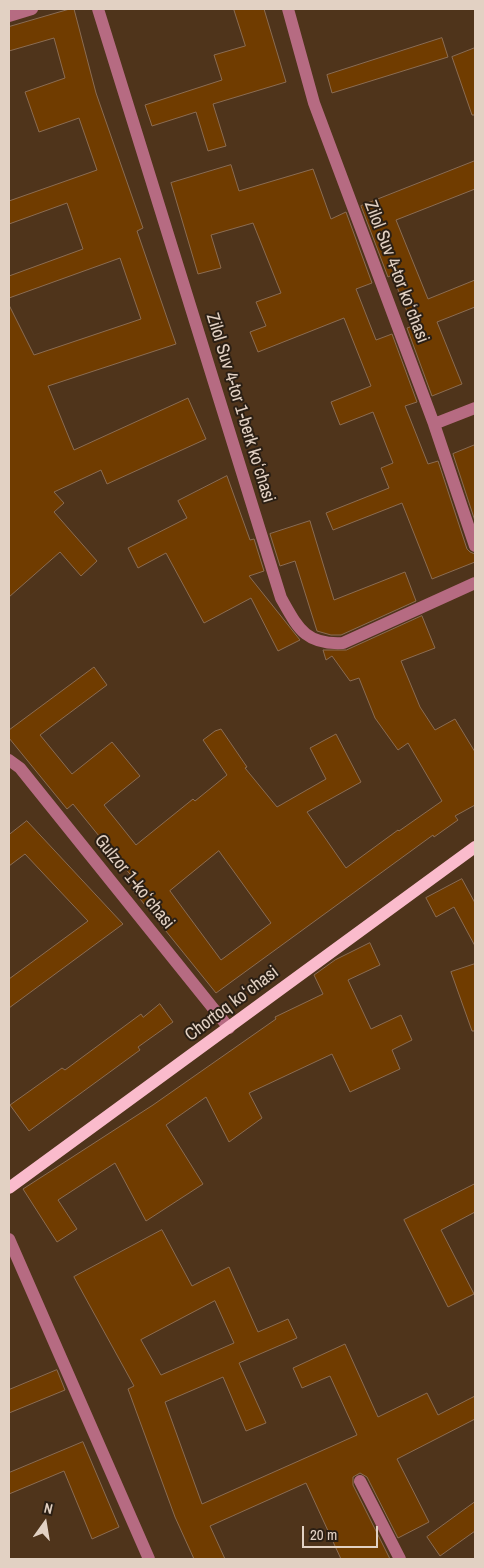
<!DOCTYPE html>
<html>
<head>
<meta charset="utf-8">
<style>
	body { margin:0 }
	#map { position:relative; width:484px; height:1568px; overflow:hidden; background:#4f341b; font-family:"Archivo Narrow",sans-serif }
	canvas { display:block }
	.frame { position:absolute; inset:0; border:10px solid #e2d1c3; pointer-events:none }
	.north { position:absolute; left:20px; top:1498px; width:50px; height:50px; -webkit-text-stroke:4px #2b1f14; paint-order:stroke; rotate:13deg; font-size:14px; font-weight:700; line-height:20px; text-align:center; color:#e2d1c3 }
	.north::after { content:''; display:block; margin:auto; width:18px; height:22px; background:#e2d1c3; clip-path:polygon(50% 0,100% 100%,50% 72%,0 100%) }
	.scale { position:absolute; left:302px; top:1526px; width:76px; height:22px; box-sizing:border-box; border:2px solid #e2d1c3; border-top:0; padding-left:6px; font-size:15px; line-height:18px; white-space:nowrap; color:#e2d1c3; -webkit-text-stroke:4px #2b1f14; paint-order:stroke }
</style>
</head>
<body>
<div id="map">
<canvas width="484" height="1568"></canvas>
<div class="frame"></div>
<div class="north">N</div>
<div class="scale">20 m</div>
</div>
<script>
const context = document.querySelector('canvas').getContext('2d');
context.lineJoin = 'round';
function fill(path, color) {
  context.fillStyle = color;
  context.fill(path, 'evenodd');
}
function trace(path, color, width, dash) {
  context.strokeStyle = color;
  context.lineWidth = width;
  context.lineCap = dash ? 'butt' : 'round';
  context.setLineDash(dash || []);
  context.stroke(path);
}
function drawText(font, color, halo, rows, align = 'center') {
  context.font = font + ' "Archivo Narrow",sans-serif';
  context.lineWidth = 4;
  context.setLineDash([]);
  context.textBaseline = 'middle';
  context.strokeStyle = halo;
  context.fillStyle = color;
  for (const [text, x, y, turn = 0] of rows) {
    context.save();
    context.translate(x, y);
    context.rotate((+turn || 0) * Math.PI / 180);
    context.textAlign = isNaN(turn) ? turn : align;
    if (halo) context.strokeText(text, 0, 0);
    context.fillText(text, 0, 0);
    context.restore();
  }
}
const building = new Path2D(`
	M70,9H74L96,93L143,228L137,231L176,344L48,386L74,450L188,398L206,439L107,484L101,470L54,492L64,503L54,512L97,561L81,576L60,552L9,597V305L34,355L141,319L120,258L9,298V276L83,249L67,203L9,224V201L97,170L79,118L39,132L25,92L65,78L54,38L9,51V27Z
	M234,9H264L286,82L213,104L226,146L208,151L196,112L152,126L145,105L222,80L214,55L245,46Z
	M442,38L448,57L332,93L327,75Z
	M475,48V115H472L452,57Z
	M475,161V189L396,220L428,299L475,280V307L437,322L462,384L432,396L407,328L413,326L392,275L388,277L361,206Z
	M231,165L239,191L313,169L331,219L346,212L372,283L356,289L376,340L392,334L417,402L405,406L428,464L438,461L467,549L470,552L475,554V562L432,579L402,503L333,530L326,513L389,488L381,468L393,463L373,412L340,425L331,402L371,386L344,318L258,352L250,332L266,326L256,302L281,293L253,223L211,235L221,268L198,274L171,183Z
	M475,445V521L453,454Z
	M227,476L250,540L254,539L264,571L249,576L300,640L278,651L251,598L204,623L166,553L138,568L128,548L187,518L178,501Z
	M310,521L334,600L405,572L416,601L341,635H331L317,631L295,561L280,566L270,534Z
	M422,616L435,648L401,661L420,707L435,730L455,719L475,752V805L455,816L458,820L434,837L433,835L216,993L132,889L138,884L73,804L67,809L9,738V730L94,667L107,685L40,735L72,774L112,742L140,776L104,805L136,845L193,799L195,801L227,775L203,740L215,731L221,729L247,767L245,768L277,807L326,779L310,748L336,734L361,782L307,812L346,868L398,830L399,831L442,801L408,743L398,750L375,718L359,678L350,681L332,656L326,660L323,650H346ZM219,851L271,923L221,960L170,891Z
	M27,821L123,924L9,1008V979L88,921L25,854L9,866V835Z
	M462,879L475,903V946L454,907L436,917L426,898Z
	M370,943L380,965L348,980L371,1029L401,1015L412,1040L392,1050L400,1069L350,1092L332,1054L249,1093L262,1118L229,1142L206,1097L166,1125L203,1184L146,1221L115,1163L58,1200L77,1229L57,1242L23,1189L153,1105L276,1019L275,1017L323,994L314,975L335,960Z
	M475,964V1031H472L451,972Z
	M160,1004L173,1022L138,1047L140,1050L29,1131L10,1105L62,1068L65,1070L141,1014L143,1017Z
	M475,1184V1212L441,1230L474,1294L448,1307L404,1220Z
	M162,1230L192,1286L229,1267L258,1332L288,1319L297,1338L239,1363L266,1423L246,1431L223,1377L165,1402L202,1504L357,1435L330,1376L302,1388L293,1368L345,1344L378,1417L427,1393L438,1415L475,1396V1419L397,1459L429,1522L398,1538L367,1477L360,1473L353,1477V1485L390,1559H341L306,1483L210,1526L225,1559H194L175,1517L128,1389L134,1386L74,1277ZM215,1301L234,1343L161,1375L141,1340Z
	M57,1370L65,1390L9,1413V1390Z
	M83,1442L119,1527L92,1539L64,1471L9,1494V1473Z
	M475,1502V1531L440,1556L427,1537Z`);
const minor = new Path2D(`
	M98,9L281,598C298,628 305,645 343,643L475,583
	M288,9L314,103L434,424L475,546
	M9,16L32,9
	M434,424L475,408
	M9,760L20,768L229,1028
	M9,1239L149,1559
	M360,1481L400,1559`);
const major = new Path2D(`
	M9,1188L475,847`);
const streetNames = [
	["Zilol Suv 4-tor koʻchasi",396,272,69],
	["Zilol Suv 4-tor 1-berk koʻchasi",240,408,73],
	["Gulzor 1-koʻchasi",134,882,51],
	["Chortoq koʻchasi",232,1004,-37]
];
fill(building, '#703c00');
trace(building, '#8b6c52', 1);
trace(minor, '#b66b82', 12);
trace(major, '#fabbcc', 12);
drawText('18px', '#e2d1c3', '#2b1f14', streetNames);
</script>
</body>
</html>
